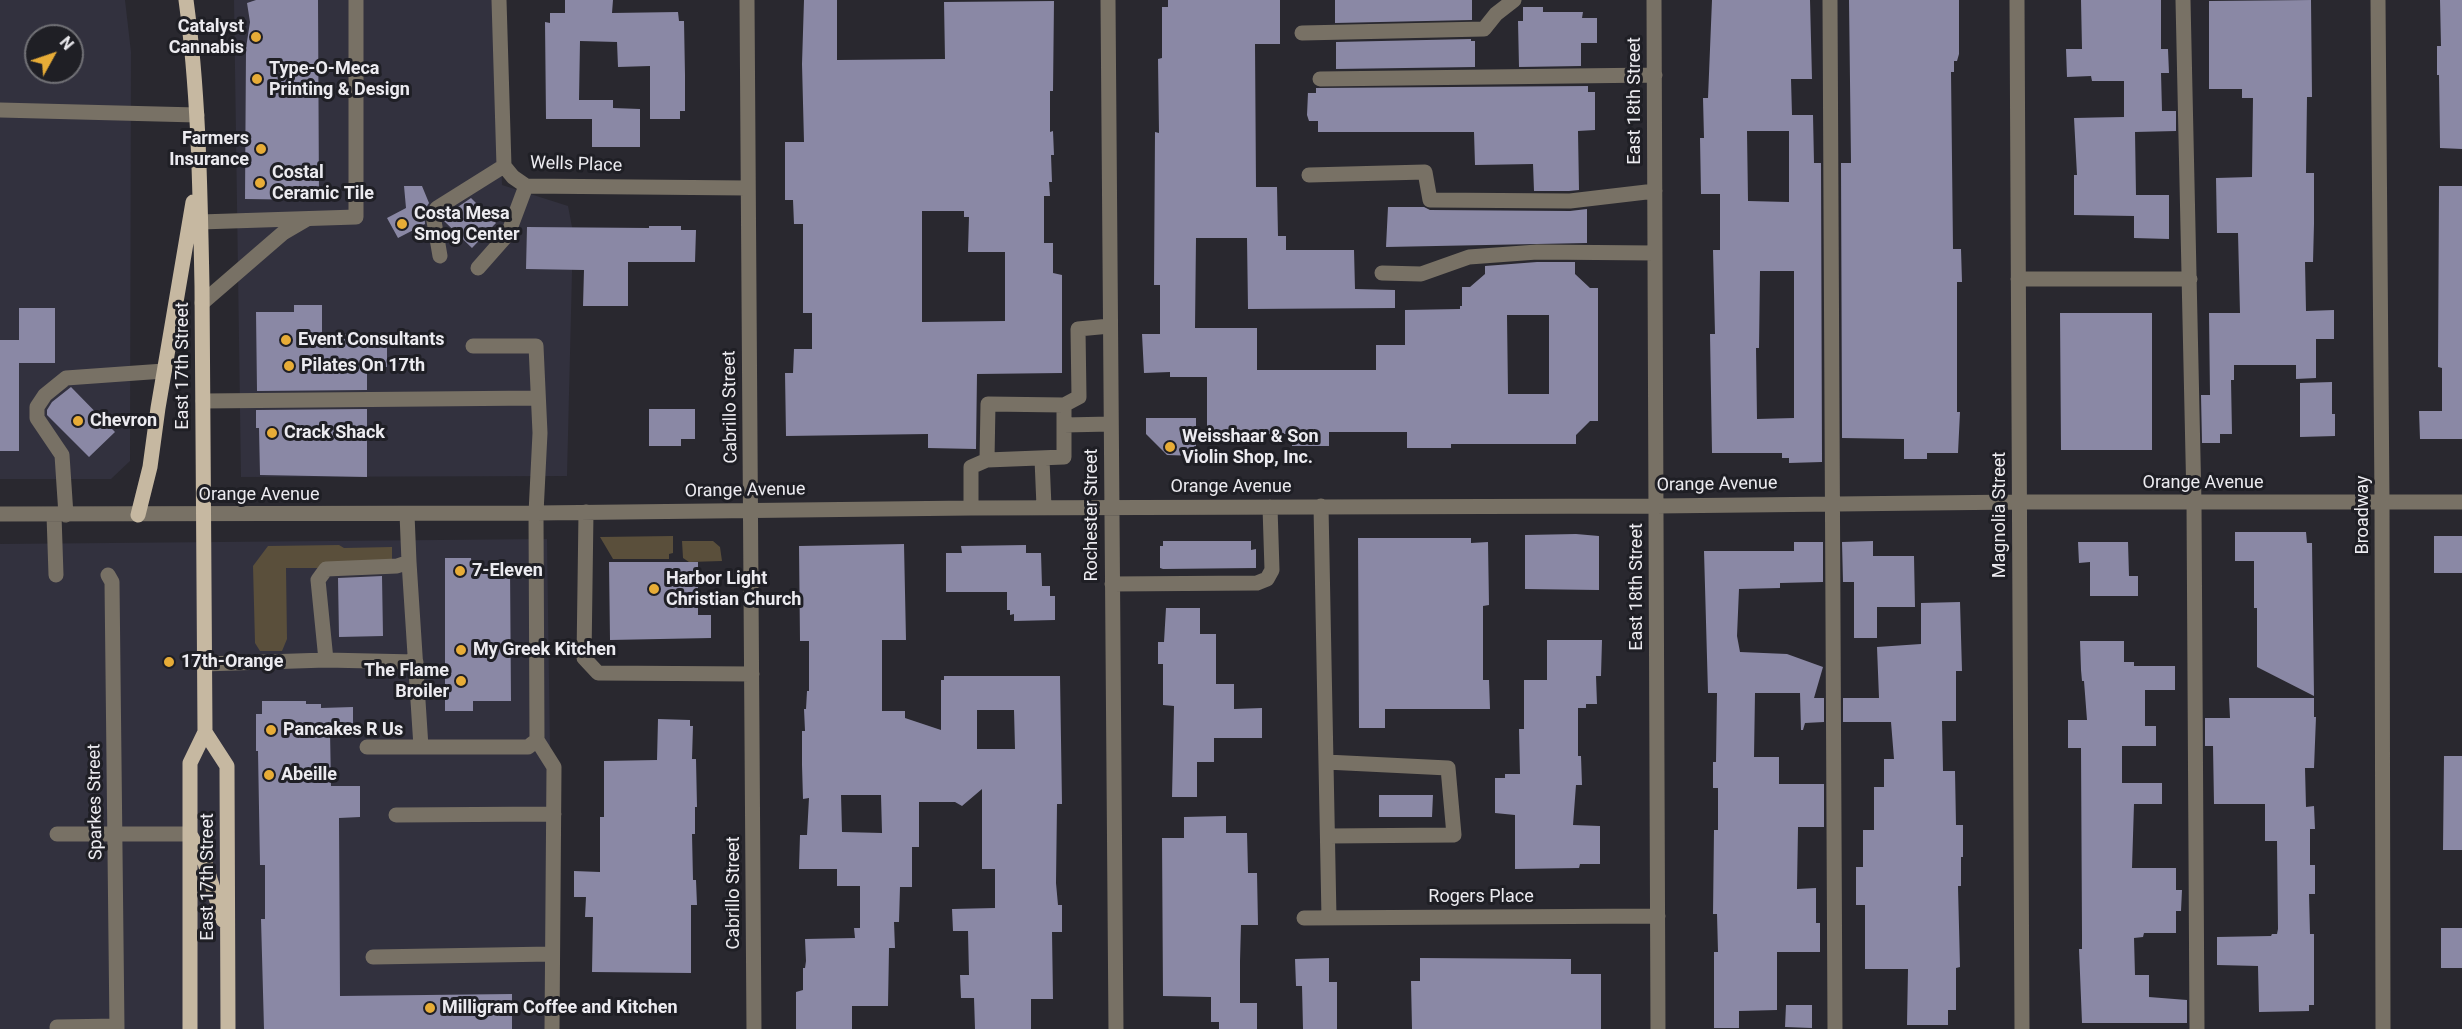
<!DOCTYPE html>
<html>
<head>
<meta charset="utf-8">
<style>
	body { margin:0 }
	#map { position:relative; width:2462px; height:1029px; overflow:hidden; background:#29282f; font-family:Roboto,sans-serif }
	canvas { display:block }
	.north { position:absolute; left:24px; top:24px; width:60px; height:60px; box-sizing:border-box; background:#1f1f25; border:2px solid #717176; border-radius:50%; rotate:50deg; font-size:16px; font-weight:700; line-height:24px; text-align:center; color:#ecebf0 }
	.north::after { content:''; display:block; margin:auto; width:21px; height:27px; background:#e7ac37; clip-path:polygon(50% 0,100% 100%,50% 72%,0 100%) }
</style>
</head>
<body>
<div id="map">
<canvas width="2462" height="1029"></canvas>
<div class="north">N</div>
</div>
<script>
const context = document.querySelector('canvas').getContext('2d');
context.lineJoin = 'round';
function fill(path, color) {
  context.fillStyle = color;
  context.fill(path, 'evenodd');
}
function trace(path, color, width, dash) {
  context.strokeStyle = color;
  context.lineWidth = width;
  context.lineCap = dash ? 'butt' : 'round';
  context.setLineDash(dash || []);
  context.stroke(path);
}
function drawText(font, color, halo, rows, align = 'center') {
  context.font = font + ' Roboto,sans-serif';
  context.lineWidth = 6;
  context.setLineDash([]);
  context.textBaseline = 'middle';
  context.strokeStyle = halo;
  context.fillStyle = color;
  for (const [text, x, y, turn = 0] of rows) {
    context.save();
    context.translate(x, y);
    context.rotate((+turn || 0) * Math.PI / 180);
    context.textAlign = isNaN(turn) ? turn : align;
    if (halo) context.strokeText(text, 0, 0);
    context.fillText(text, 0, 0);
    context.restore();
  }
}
const built = new Path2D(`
	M0,0H125L131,52L130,461L111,479H0ZM36,36H72V72H36Z
	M234,0H496L502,185L568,206L573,232L567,476L241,477Z
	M547,539L554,1029H0V544Z`);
const green = new Path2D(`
	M673,536V553L669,554V559H613L600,537Z
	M682,541H713L720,547L722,561L689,562L683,558Z
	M339,545L344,548L392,547V563L388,568H286L287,639L282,651H260L255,643L253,566L268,546Z`);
const building = new Path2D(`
	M256,0H318L319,200L245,199L246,48L250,22L247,3Z
	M565,0H613L612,13L678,12L679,21H684L685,75V111H680V119H650V66L618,67L617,42L580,41L579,100H613V108L640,109V147H592V119H546L545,22L550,23V13H565Z
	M804,0H837V60L945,59L944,2L1054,1L1053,91H1050V132L1053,131L1054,155H1051L1052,182H1049L1050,196H1044V243H1053V273L1062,275V373L977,374L976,449L928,448V434L786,436L785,373H793L794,349H812V313H803V224H794L793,200H785V142H804L802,64ZM922,211H964V217H969L968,252H1005V321L922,322Z
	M1168,0H1280V44H1255L1256,187H1277L1278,236H1286V250H1354L1355,289L1395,290V308L1248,309L1247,238H1196L1195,328H1257V370H1376V345H1405V310L1460,309V306H1462V287H1470L1485,274V266L1537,262H1575V274L1590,288H1598V421H1590L1576,435V444H1451V448H1407V432H1329V446H1292V434H1207V377H1170V372L1144,373L1142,334H1160V285H1154L1155,132L1159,133L1158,59L1162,58V7H1168ZM1507,315H1549V394H1508Z
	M1335,0H1472V20L1335,23Z
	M1712,0H1810L1812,79H1791L1792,115H1813L1814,163H1821L1822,462L1789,463V458H1782V453H1712L1710,334H1715L1713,250H1720V194H1701L1700,138H1704L1703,98H1708ZM1747,131H1789V202L1748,201ZM1760,271H1794V418L1757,419L1756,348H1759Z
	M1849,0H1959V54L1957,61H1954V72H1951L1953,249H1961L1962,282H1957V412H1960L1958,453H1927V459H1904V439L1842,438L1841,163H1851Z
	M2081,0H2161V49H2168L2169,73H2161L2162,111H2176V131L2135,132L2136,195H2169V239L2134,238V216L2074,215V175H2077L2074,118L2124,117V81H2092L2091,76L2067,77L2066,49H2082Z
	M2311,0L2312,97H2307L2306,173H2314V224L2313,262H2305L2306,311L2334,310V339H2316V378L2296,379V365H2234V380H2231L2232,434H2220V443H2202L2201,395H2210L2209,313H2240L2238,233H2217L2216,178L2252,177L2253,98H2242V89H2209V1Z
	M2440,0H2462V149L2440,148L2439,75H2437V46H2441Z
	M1523,7H1543V12H1583L1582,18H1597V43H1581V66L1519,67L1518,21H1523Z
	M1471,39V41H1475V67L1336,69V42Z
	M1588,86V92H1595V130L1578,131L1579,190L1569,191H1534L1533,164L1475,165L1474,132H1318V121H1309L1307,115L1308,93H1316V88Z
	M404,186H422L429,203L424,211L425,224L398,238L387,218L406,208Z
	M2439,186H2462V439H2420L2419,411H2442V368L2438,367Z
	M471,198L496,223L472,248L444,221L443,217Z
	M1388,207H1424L1430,210L1570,211L1587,209V243L1386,247Z
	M649,226H681V230H696L695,262H628V306H583L584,270L526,269L527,227L649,228Z
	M294,305H322V334H387V367H371V372H367V390L257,391L256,312H294Z
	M19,308H55V363H19V451H0V340H19Z
	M2060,313H2152V450H2061Z
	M2332,382V414H2335V436L2300,437V383Z
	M71,387L115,432L89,457L47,415V410L52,402Z
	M367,409V477L260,475L259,428H256V410Z
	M649,409H695V439H681V446H649Z
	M1146,418H1196V456L1167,455L1146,434Z
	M2235,532H2306L2307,543H2312L2314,696L2257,667V608H2254V561H2235Z
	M1576,534L1599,536V590L1525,589V535Z
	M2434,536H2462V573H2434Z
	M1358,538H1471V543L1488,542L1489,605L1483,606V680H1489L1490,709H1385V728H1359Z
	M1163,541H1251V550L1256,549V568L1163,569L1160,568V546H1163Z
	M1873,541V556H1914L1915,607H1877V638H1854V582H1843L1842,542Z
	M1794,542H1823V582L1780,583V588L1739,589L1737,636L1740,652L1787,654L1823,667L1814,698H1824V722L1805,723L1803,730H1801L1800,693H1755L1754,757H1779V784H1824V827H1798L1797,889L1816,888V923H1820V952H1777V1010L1739,1011V1028H1714V952H1718L1717,914H1713L1714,830H1718V788H1713V762H1716L1717,693H1708L1704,551H1794Z
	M2078,542H2128L2129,576H2138V596H2090V562L2079,563Z
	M904,544L906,640H882V711H905V718L941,730V680H944V676H1060L1062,804H1057L1056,883L1058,905H1062V932H1052L1053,999H1031V1029H975L974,998H961L960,975H969L968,931H953L952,909L995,908V869H982V789L962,806L955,802H919V847H912V887H900L899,922H894L895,948H889L888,1006H852V1029H796V992L803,990V968H805L806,961L805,939L855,938L854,928H860V886H837V869H799L800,835H807L809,798L803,799L802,765V731H805L804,709H806L807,691H809V641H800L799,546ZM977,710H1014L1015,749H977ZM841,795H881L882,833L842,832Z
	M1026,545V553H1041L1042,586H1050V596H1055V620L1014,621V614L1010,615V610H1007V592H946V553H962L961,546Z
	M445,558H471L472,567H510L511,701H473V711H445Z
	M609,562H698V615H711V638L610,640Z
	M382,576L383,636L339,637L338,578Z
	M1960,602L1962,671H1956V721H1942L1943,771H1955L1956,825H1963V857H1961V886H1958L1960,967L1956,968V1010H1948V1025H1907L1908,969H1865V905H1856V867H1863V830H1874V787H1884V759H1894L1891,722H1843V698H1879L1877,647L1921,644V603Z
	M1166,608H1200V634H1216V684H1234V709L1262,708V738H1214V762H1197V797H1172L1174,706L1163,705V664H1158V642H1164Z
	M1547,640H1602L1601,676H1596L1597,704H1586V708H1578V756H1581L1582,785H1576L1573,825L1600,826V864H1580L1579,868L1515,869V815L1495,813V778H1505V774H1520L1519,729H1524V680H1547Z
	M2080,641H2124V662H2134V666H2175V690H2145V726H2156V746H2122V783H2162V804H2134L2132,868H2176V890H2182L2181,911H2176V933H2144L2143,937L2134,938L2135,975H2149V997L2187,1000V1023H2082L2079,949H2082V937L2081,748H2068V720H2087L2084,681H2082L2081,670Z
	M2229,698H2314V717H2316L2314,768H2305L2306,807L2314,806L2315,829H2310V865H2315V894H2309L2310,934H2314V1005H2309V1011L2259,1012L2258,966L2217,965V937L2271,936L2272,934H2277L2278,929L2277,841H2265V804H2214L2213,746H2205V718H2230Z
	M262,701H306V704H321V708L353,707V731H330L331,786H360V817L339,818L340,996L512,994V1029H264L261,919H265V865H260L258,751H256V714H262Z
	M658,719L690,720V726H693L692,759H696L697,807H695V834H692L693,880H696L697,905H691V973L592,972L593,917H585L586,897H574V871L600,872V817H604V761L657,760Z
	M2444,756H2462V850H2443Z
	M1379,795H1433L1432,817H1379Z
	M1226,816V833H1247L1248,873H1257L1258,925H1241L1240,961V1003H1257V1029H1219V1022H1211V997L1163,996L1162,838H1184V817Z
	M2441,928H2462V968H2441Z
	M1329,958V982H1337V1029H1303L1302,986H1296L1295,959Z
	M1420,958L1571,959V974H1601V1029H1412L1411,981H1420Z
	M1786,1005H1812V1028L1785,1027Z`);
const minor = new Path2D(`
	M499,0L504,166L513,177L526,186L747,188
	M747,0L754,1029
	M1108,0L1116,1029
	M1654,0L1658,1029
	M1830,0L1835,1029
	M2017,0L2022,1029
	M2183,0L2194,502L2197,1029
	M2378,0L2382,502L2383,1029
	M1302,33L1484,29L1496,14L1514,0
	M1320,79L1655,75
	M0,110L197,115
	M1309,175L1425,172L1430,200L1570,201L1655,191
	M200,222L356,217V0
	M440,256L433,215L437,208L504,166
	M478,268L508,234L526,186
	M1382,273L1421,274L1469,257L1537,252L1655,253
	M2018,279H2190
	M202,303L283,233L307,219
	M203,401L538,398
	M1064,425L1111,424
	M1042,459L1044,507
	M987,460L988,404L1064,405L1079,397L1078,329L1110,326
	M1321,506L1329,918
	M971,508V467L987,460L1064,457V405
	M586,512L584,658L598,673L752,674
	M0,514L536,513L971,508L1656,506L2019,502H2462
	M54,515L56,575
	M66,515L62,455L37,418V407L45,395L66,378L164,371
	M409,562L421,747
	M108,575L112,582L117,1029
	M1112,584L1257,583L1267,579L1272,570L1270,507
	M326,660L416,662
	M204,664L326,660L318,580L326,569L397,566L409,562L407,514
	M537,740L554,767L552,1029
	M367,747H528L537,740L536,513L540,433L536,346H473
	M1326,762L1448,768L1454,835L1328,836
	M396,815L554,814
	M57,834H190
	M1304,918L1658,916
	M373,957L552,954
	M57,1027L117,1026`);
const major = new Path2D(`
	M186,0C199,95 200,191 202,286C204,435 203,584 205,732L190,763V1029
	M138,515L150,467L158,408L193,202
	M205,732L227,766L228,1029
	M191,836L204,860L223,920`);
const markers = [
	[256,37,6,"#e7ac37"],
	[257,79,6,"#e7ac37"],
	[261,149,6,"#e7ac37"],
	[260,183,6,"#e7ac37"],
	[402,224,6,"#e7ac37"],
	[286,340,6,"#e7ac37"],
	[289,366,6,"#e7ac37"],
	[78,421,6,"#e7ac37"],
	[272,433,6,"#e7ac37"],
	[1170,447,6,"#e7ac37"],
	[460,571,6,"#e7ac37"],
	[654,589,6,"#e7ac37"],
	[461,650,6,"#e7ac37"],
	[169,662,6,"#e7ac37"],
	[461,681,6,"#e7ac37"],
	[271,730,6,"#e7ac37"],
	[269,775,6,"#e7ac37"],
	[430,1008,6,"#e7ac37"]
];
const poiNames = [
	["Catalyst",244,27,"right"],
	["Cannabis",244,48,"right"],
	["Type-O-Meca",269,69],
	["Printing & Design",269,90],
	["Farmers",249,139,"right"],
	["Insurance",249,160,"right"],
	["Costal",272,173],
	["Ceramic Tile",272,194],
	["Costa Mesa",414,214],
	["Smog Center",414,235],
	["Event Consultants",298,340],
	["Pilates On 17th",301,366],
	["Chevron",90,421],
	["Crack Shack",284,433],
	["Weisshaar & Son",1182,437],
	["Violin Shop, Inc.",1182,458],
	["7-Eleven",472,571],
	["Harbor Light",666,579],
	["Christian Church",666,600],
	["My Greek Kitchen",473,650],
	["17th-Orange",181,662],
	["The Flame",449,671,"right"],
	["Broiler",449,692,"right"],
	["Pancakes R Us",283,730],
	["Abeille",281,775],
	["Milligram Coffee and Kitchen",442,1008]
];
const streetNames = [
	["East 18th Street",1635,101,-90],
	["Wells Place",576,165,2],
	["East 17th Street",183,366,-90],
	["Cabrillo Street",731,407,-91],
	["Orange Avenue",2203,483],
	["Orange Avenue",1717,485,-1],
	["Orange Avenue",1231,487],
	["Orange Avenue",745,491,-1],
	["Orange Avenue",259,495],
	["Rochester Street",1092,515,-90],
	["Magnolia Street",2000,515,-90],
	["Broadway",2363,515,-90],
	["East 18th Street",1637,587,-90],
	["Sparkes Street",96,802,-91],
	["East 17th Street",208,877,-90],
	["Cabrillo Street",734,893,-90],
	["Rogers Place",1481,897]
];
fill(built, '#32313e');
fill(green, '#5a4f3b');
fill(building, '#8a88a5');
trace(minor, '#787165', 15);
trace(major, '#c6b8a1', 15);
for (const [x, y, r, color] of markers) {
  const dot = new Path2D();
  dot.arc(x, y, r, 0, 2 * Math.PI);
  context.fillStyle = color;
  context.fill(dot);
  trace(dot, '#1f1f25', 2);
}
drawText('bold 18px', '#ecebf0', '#1f1f25', poiNames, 'left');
drawText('18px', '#ecebf0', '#1f1f25', streetNames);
</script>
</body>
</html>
